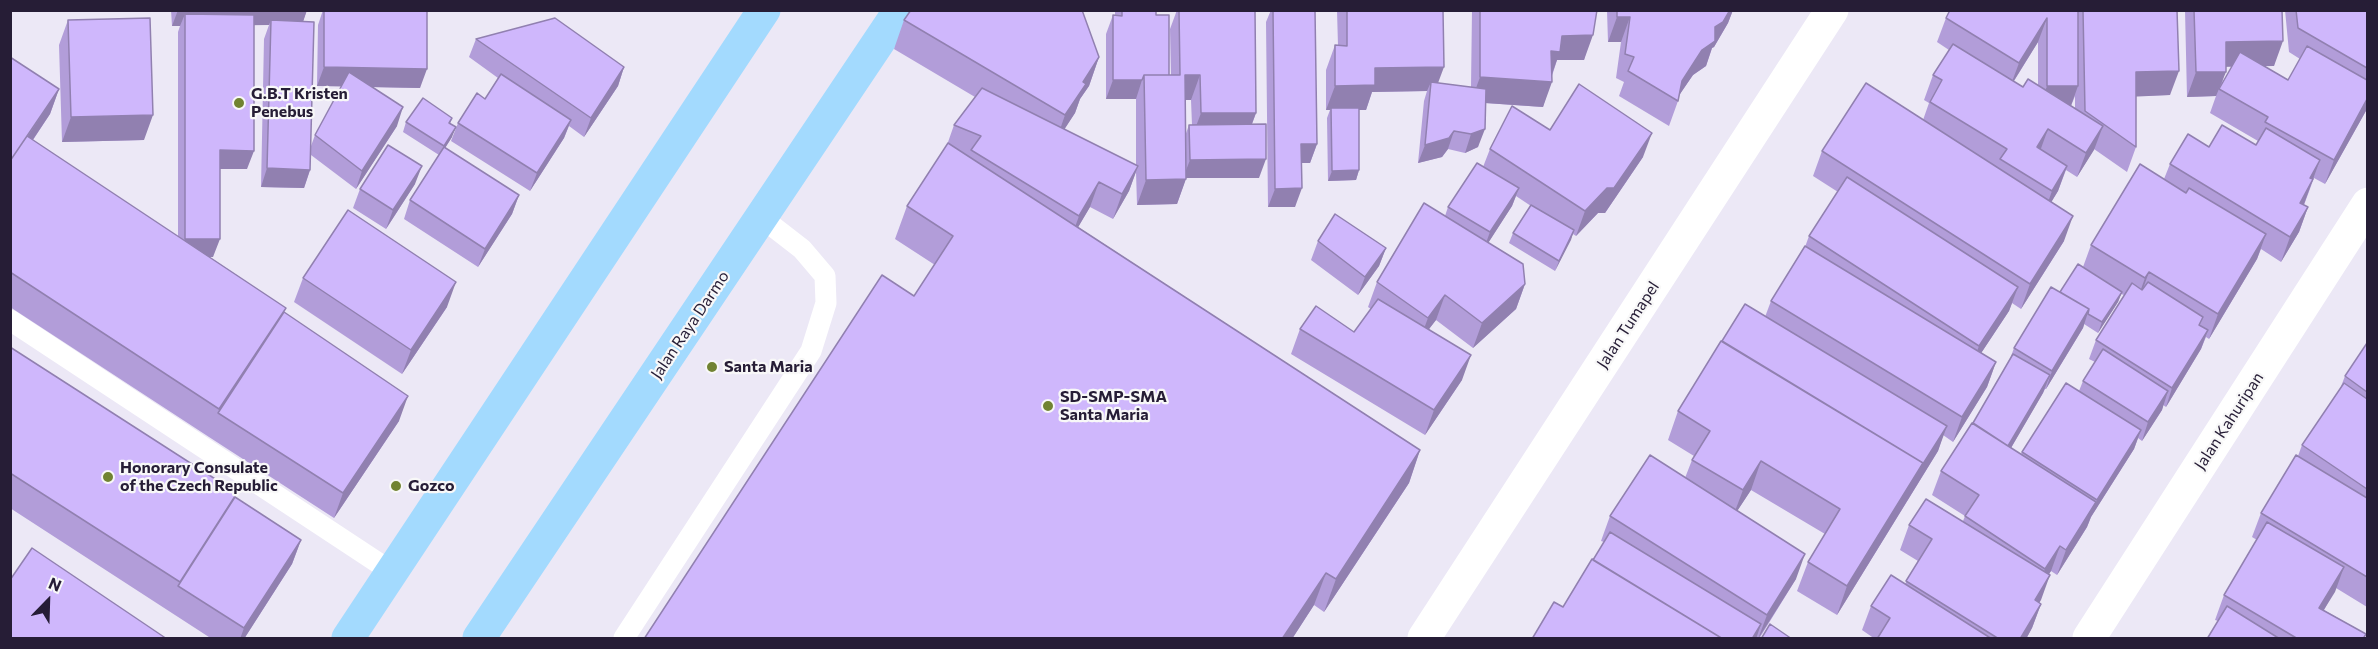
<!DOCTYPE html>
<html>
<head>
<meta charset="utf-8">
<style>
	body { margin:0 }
	#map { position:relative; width:2378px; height:649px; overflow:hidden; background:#ece8f6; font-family:Commissioner,sans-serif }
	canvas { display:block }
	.frame { position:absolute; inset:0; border:12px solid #261d36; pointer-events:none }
	.north { position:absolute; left:18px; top:571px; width:60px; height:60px; -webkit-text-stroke:4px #f8f8f8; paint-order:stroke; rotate:23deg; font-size:16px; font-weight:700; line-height:24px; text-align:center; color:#261d36 }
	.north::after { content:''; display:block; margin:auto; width:21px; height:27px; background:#261d36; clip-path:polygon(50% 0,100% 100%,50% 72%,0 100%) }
</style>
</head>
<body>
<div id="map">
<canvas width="2378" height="649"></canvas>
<div class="frame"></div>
<div class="north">N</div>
</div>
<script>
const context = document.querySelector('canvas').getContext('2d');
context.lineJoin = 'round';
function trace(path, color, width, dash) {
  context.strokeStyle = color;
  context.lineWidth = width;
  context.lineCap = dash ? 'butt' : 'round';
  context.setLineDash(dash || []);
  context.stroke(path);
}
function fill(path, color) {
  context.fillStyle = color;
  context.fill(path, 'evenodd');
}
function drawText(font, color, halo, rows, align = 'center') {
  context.font = font + ' Commissioner,sans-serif';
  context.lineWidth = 4.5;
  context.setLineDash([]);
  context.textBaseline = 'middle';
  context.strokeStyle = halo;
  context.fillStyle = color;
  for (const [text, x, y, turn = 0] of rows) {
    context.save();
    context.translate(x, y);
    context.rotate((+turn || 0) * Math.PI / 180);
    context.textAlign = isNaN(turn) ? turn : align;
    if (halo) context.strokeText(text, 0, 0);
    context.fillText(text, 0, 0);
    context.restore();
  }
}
const lane = new Path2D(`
	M10,320L392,572
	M624,638L811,351L826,303L825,276L802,249L762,218`);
const street = new Path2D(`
	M1424,638L1832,10
	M2089,638L2368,204`);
const primary = new Path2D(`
	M348,638L764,10
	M479,638L900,10`);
const wall = new Path2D(`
	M171,10H307L303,21L311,146L315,135L342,86H317L318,25L323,10H427L420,88L372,87L397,126L356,189L311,155L310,170L304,188L261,187L264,39L269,25H254L247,169H220L213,257H210L286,308L284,312L399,421L334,518L209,437L10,307V57L59,89L50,114L33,140L178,237V32L180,26H172Z
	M1115,10H1156V15L1169,75H1171L1170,29L1177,10H1255L1256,113L1252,124L1259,178H1186L1177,204L1137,205L1136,172L1129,191L1113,219L1090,207L1078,227L1420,450L1409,483L1324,612L1314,605L1292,639H644L914,296L935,265L895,239L907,206L947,145L954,125L975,97L894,49L904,20L1099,57L1089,86L1080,99L1075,113L1064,129L1136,165V99H1106V34L1113,15H1115ZM1185,100H1191L1192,125H1189L1185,136Z
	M1271,10H1315L1317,144L1310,163H1301L1295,207H1268L1266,22Z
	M1337,10H1443L1438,83L1471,87L1472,10H1597L1584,60H1557L1552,76L1543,107L1485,103L1478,147L1465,153L1448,149L1442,157L1418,163L1424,101L1427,91L1372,92L1366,110H1359V170L1356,180L1328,181L1327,118L1330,110H1326V70L1335,45L1338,46Z
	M1607,10H1733L1728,23L1714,47L1712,48L1706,66L1693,75L1679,95L1678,101L1669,126L1619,96L1624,82L1616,78L1621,42H1608Z
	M1950,10H2177L2170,95L2136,96V147L2127,172L2094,149L2077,177L2066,170L2058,191L2051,202L2064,241L2021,309L2012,303L2009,311L1981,353L1996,362L1987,387L1953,442L1943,435L1938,451L1837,615L1797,591L1808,562L1825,534L1751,490L1737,511L1796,579L1759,639H1532L1563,607L1593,560L1604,542L1601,541L1610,516L1685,478L1692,460L1694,456L1668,440L1678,411L1722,341L1765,317L1771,301L1805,247L1809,236L1838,192L1813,176L1822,151L1923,120L1929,103L1924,100L1933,75L1949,50L1937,42L1946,18ZM2038,42V85L2023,87L2014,81ZM2075,96V108L2071,106Z
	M2185,10H2282L2274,66H2263L2288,80L2300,59L2289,52L2285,10H2367V109L2325,184L2314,178L2304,205L2308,207L2299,232L2281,262L2261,249L2257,259L2209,339L2206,337L2201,349L2166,407L2163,405L2162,410L2142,441L2138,438L2134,449L2091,517L2087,527L2057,575L2051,571L2049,574L2039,603L2041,604L2032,628L2026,639H1875L1862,630L1871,606L1905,584L1918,561L1900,550L1909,525L1963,521L1965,516L1932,495L1941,471L1973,423L2010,359L2014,348L2060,292L2083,267L2091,245L2164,179L2170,164L2209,147L2256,145L2258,141L2210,113L2216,96L2187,97ZM2226,66H2232L2222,84ZM2121,294L2124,295L2096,340L2089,359L2095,362L2083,381L2079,391L2022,452L2021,454L2011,448L2043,393L2045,389H2046L2083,328L2084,324L2098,333L2118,302Z
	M68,20L144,140L62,142L59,45Z
	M476,39L624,67L618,86L584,137L569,126L564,138L530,191L451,141L458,123L485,99L498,78L469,57Z
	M452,118L450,124L452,137L445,148L519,195L512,214L478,267L404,219L410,200L439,155L403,132L406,122Z
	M1550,130L1643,157L1605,213H1598L1576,236L1573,234L1555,271L1509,243L1513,233L1531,206L1516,196L1512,206L1488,243L1525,284L1516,309L1473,348L1436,320L1429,329L1462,380L1425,435L1291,354L1300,329L1354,332L1371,309L1368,307L1377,282L1445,216L1448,207L1483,167L1490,149Z
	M415,184L386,229L353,208L360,189Z
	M1318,241L1386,248L1379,266L1358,295L1311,260Z
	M303,278L447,307L402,374L294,302Z
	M2367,343V607L2336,588L2324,610L2366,634L2364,639H2207L2218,621L2215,620L2224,595L2257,540L2252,537L2261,513L2298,456L2302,445L2340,389L2345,376Z
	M10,347L237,493L235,497L301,540L292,564L244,639H212L10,508Z`);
const shadedWall = new Path2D(`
	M178,10H307L302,25L271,20L269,25L185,26V14L180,26H172Z
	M1730,10H1733L1728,23L1714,47L1712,48L1706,66L1693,75L1676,100L1682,81L1715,27Z
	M1617,17H1630L1621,42H1608Z
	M2047,18L2038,42L2010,87L2019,63Z
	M1593,35L1584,60H1557L1551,77V51L1562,36Z
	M2283,41L2274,66L2217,67L2226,42Z
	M1099,57L1089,86L1080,99L1075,113L1055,144L1065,115L1083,82Z
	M324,67L427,69L420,88L317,86Z
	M624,67L618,86L584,137L591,118Z
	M1444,67L1435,91L1431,82L1427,91L1372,92L1366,110H1331V108L1330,110H1326L1335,86L1375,68Z
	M2179,71L2170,95L2127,97L2136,72Z
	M2196,72H2226L2216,96L2187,97Z
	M1185,75H1200L1191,100H1176Z
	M1480,77L1552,82L1543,107L1471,102Z
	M1113,80H1142L1136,99H1106Z
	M2047,86H2078L2069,111H2038Z
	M59,89L50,114L10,174V163Z
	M2367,99V109L2325,184L2334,160Z
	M403,107L397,126L356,189L362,171Z
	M1201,113H1256L1247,137H1192Z
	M153,115L144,140L62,142L71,117Z
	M571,120L564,138L530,191L537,173Z
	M2103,126L2094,150L2077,177L2086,153Z
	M456,127L452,137L440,156L444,146Z
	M1485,129L1478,147L1465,153L1471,134Z
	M2048,129L2039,154L2037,147Z
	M1454,131L1448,149L1442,157L1418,163L1425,145Z
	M1652,133L1643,157L1605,213H1598L1576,236L1585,211Z
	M1301,144H1317L1310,163H1295Z
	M220,150L254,151L247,169H213Z
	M1266,159L1259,178H1183L1190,160Z
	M2320,160L2304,204L2291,227L2310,178Z
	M422,166L415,184L386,229L393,210Z
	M1138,166L1129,191L1113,219L1122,194Z
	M2067,166L2058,191L2043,216L2052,191Z
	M267,168L310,170L304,188L261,187Z
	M1359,170L1356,180L1328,181L1332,171Z
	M1186,179L1177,204L1137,205L1146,180Z
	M1099,182L1090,207L1070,241L1079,216Z
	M1302,188L1295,207H1268L1275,189Z
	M1519,188L1512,206L1483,251L1490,232Z
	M519,195L512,214L478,267L485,249Z
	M2308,207L2299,232L2281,262L2290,237Z
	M2073,216L2064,241L2021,309L2030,284Z
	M1574,230L1571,240L1555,271L1559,261Z
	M2266,234L2257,259L2209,339L2218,314Z
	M185,239H220L213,257H178Z
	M1386,248L1379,266L1358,295L1365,277Z
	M2149,272L2140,297L2136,303L2145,278Z
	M456,282L447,307L402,374L411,350Z
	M1525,284L1516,309L1473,348L1482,323Z
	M2018,287L2009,311L1970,370L1979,346Z
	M2122,292L2118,302L2098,333L2102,322Z
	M1445,295L1436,320L1419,342L1428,318Z
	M2089,309L2083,328L2046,389L2052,371Z
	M2208,330L2201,349L2166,407L2172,388Z
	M1471,355L1462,380L1425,435L1434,410Z
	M1996,362L1987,387L1953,442L1962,417Z
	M2050,375L2043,393L2001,465L2008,446Z
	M2168,391L2162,410L2142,441L2148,422Z
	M408,396L399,421L334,518L343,493Z
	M1947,426L1938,451L1837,615L1847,586L1923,463Z
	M2141,430L2134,449L2091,517L2087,527L2057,575L2066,550Z
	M1420,450L1409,483L1324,612L1336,579Z
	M1761,461L1751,490L1732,519L1743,490Z
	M301,540L292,564L244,639H240L244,628Z
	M2060,546L2051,571L2036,593L2045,569Z
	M1805,554L1796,579L1758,639L1767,615Z
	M2344,567L2335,592L2310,632L2319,608Z
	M1326,573L1314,605L1292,639H1282Z
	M2050,575L2041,600L2026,625L2035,600Z
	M2041,604L2032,628L2026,639H2020Z
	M1761,624L1756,639H1752Z`);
const building = new Path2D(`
	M324,10H427V69L324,67Z
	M911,10H1082L1099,57L1083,82L1086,84L1065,115L904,20Z
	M1122,10H1156V15H1169V75H1144L1142,80H1113V15L1122,16Z
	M1179,10H1255L1256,113H1201L1200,75H1185L1186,179L1146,180L1144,75H1180Z
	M1273,10H1315L1317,144H1301L1302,188L1275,189Z
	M1347,10H1443L1444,67L1375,68V85L1335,86V45L1347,46Z
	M1480,10H1597L1593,35L1562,36L1560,52L1551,51L1552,82L1480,77Z
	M1617,10H1730L1723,22L1715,27V41L1702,50L1682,81L1678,101L1628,71L1634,57L1625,54L1630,17H1617Z
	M1950,10H2078V86H2047V18L2019,63L1946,18Z
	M2083,10H2177L2179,71L2136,72V147L2085,111Z
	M2194,10H2282L2283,41L2226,42V72H2196Z
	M2296,10H2367V68L2298,28Z
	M185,14L254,15V151L220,150V239H185Z
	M150,18L153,115L71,117L68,20Z
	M555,18L624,67L591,118L476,39Z
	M271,20L314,22L310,170L267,168Z
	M1953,44L2023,87L2028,79L2103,126L2086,153L2048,129L2037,147L2067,166L2052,191L2000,159L2007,149L1930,102L1942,80L1933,75Z
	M2307,46L2367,80V99L2334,160L2265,122L2268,117L2219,89L2240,52L2288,80Z
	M10,57L59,89L10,161Z
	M349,72L403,107L362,171L315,135Z
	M501,74L571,120L537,173L458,123L477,93L485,99Z
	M1431,82L1486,89L1485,129L1471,134L1454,131L1449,138L1425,145Z
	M1866,83L2073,216L2030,284L1822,151Z
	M1579,84L1652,133L1614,188H1607L1585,211L1490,149L1512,106L1550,130Z
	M982,88L1138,166L1122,194L1099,182L1079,216L971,150L981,136L954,125Z
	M423,98L452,118L449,123L456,127L444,146L406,122Z
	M1331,108H1359V170L1332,171Z
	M1266,124V159L1190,160L1189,125Z
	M2222,125L2256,145L2266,128L2320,160L2310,178L2313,179L2300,203L2308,207L2290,237L2170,164L2188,134L2209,147Z
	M27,136L286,308L219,409L10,272V161Z
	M948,143L1420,450L1336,579L1326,573L1282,639H644L882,275L914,296L953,236L907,206Z
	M388,145L422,166L393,210L360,189Z
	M444,147L519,195L485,249L410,200Z
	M1477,163L1519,188L1490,232L1448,207Z
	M2140,164L2186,193L2189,188L2266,234L2218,314L2149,272L2145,278L2091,245Z
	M1847,177L2018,287L1979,346L1809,236Z
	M1424,203L1523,264L1525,284L1482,323L1445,295L1428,318L1377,282Z
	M1531,205L1574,230L1559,261L1513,233Z
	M348,210L456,282L411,350L303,278Z
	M1335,214L1386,248L1365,277L1318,241Z
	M1805,246L1996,362L1962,417L1771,301Z
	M2078,264L2122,292L2102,322L2088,314L2089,309L2060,292Z
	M2148,282L2203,317L2199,325L2208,330L2172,388L2096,340L2132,283L2142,290Z
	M2051,287L2089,309L2052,371L2014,348Z
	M1378,299L1471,355L1434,410L1300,329L1316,306L1354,332Z
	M1745,304L1947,426L1921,467L1923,463L1722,341Z
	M284,312L408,396L343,493L218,413Z
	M1721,341L1923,463L1847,586L1808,562L1840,509L1761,461L1743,490L1692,460L1710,431L1678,411Z
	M2367,343V392L2345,376Z
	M10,347L237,493L180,582L10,473Z
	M2103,349L2168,391L2148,422L2083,381Z
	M2013,354L2050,375L2008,446L1973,423Z
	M2066,383L2141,430L2097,500L2022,452Z
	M2344,383L2367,399V489L2302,445Z
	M1972,423L2096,502L2066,550L2060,546L2045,569L1965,516L1979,495L1941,471Z
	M1650,455L1805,554L1767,615L1610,516Z
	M2296,455L2367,498V577L2261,513Z
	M235,497L301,540L244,628L178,586Z
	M1926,499L2050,575L2035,600L2041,604L2020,639H1999L1906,581L1932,539L1909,525Z
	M2267,522L2344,567L2319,608L2366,634L2363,639H2298L2224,595Z
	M1610,532L1761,624L1752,639H1723L1593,560Z
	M32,548L167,639H10V580Z
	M1592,559L1723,639H1532L1554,602L1563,607Z
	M1891,575L1992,639H1877L1890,618L1871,606Z
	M2227,606L2280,639H2207Z
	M1770,624L1792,639H1761Z`);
const markers = [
	[239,103,6,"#718332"],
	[712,367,6,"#718332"],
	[1048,406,6,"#718332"],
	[108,477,6,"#718332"],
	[396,486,6,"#718332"]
];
const poiNames = [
	["G.B.T Kristen",251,94],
	["Penebus",251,112],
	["Santa Maria",724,367],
	["SD-SMP-SMA",1060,397],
	["Santa Maria",1060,415],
	["Honorary Consulate",120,468],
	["of the Czech Republic",120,486],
	["Gozco",408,486]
];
const streetNames = [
	["Jalan Raya Darmo",690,325,-56],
	["Jalan Tumapel",1628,325,-57],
	["Jalan Kahuripan",2229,421,-57]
];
trace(lane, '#fff', 21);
trace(street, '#fff', 33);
trace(primary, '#a3dafe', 33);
fill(wall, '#b29dd9');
fill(shadedWall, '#9180b0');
fill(building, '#cfb7fc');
trace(building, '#9180b0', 1.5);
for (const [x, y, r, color] of markers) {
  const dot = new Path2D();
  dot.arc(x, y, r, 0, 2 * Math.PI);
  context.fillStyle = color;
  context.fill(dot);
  trace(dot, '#f8f8f8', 2);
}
drawText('bold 16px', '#261d36', '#f8f8f8', poiNames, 'left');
drawText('16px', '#261d36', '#f8f8f8', streetNames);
</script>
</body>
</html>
